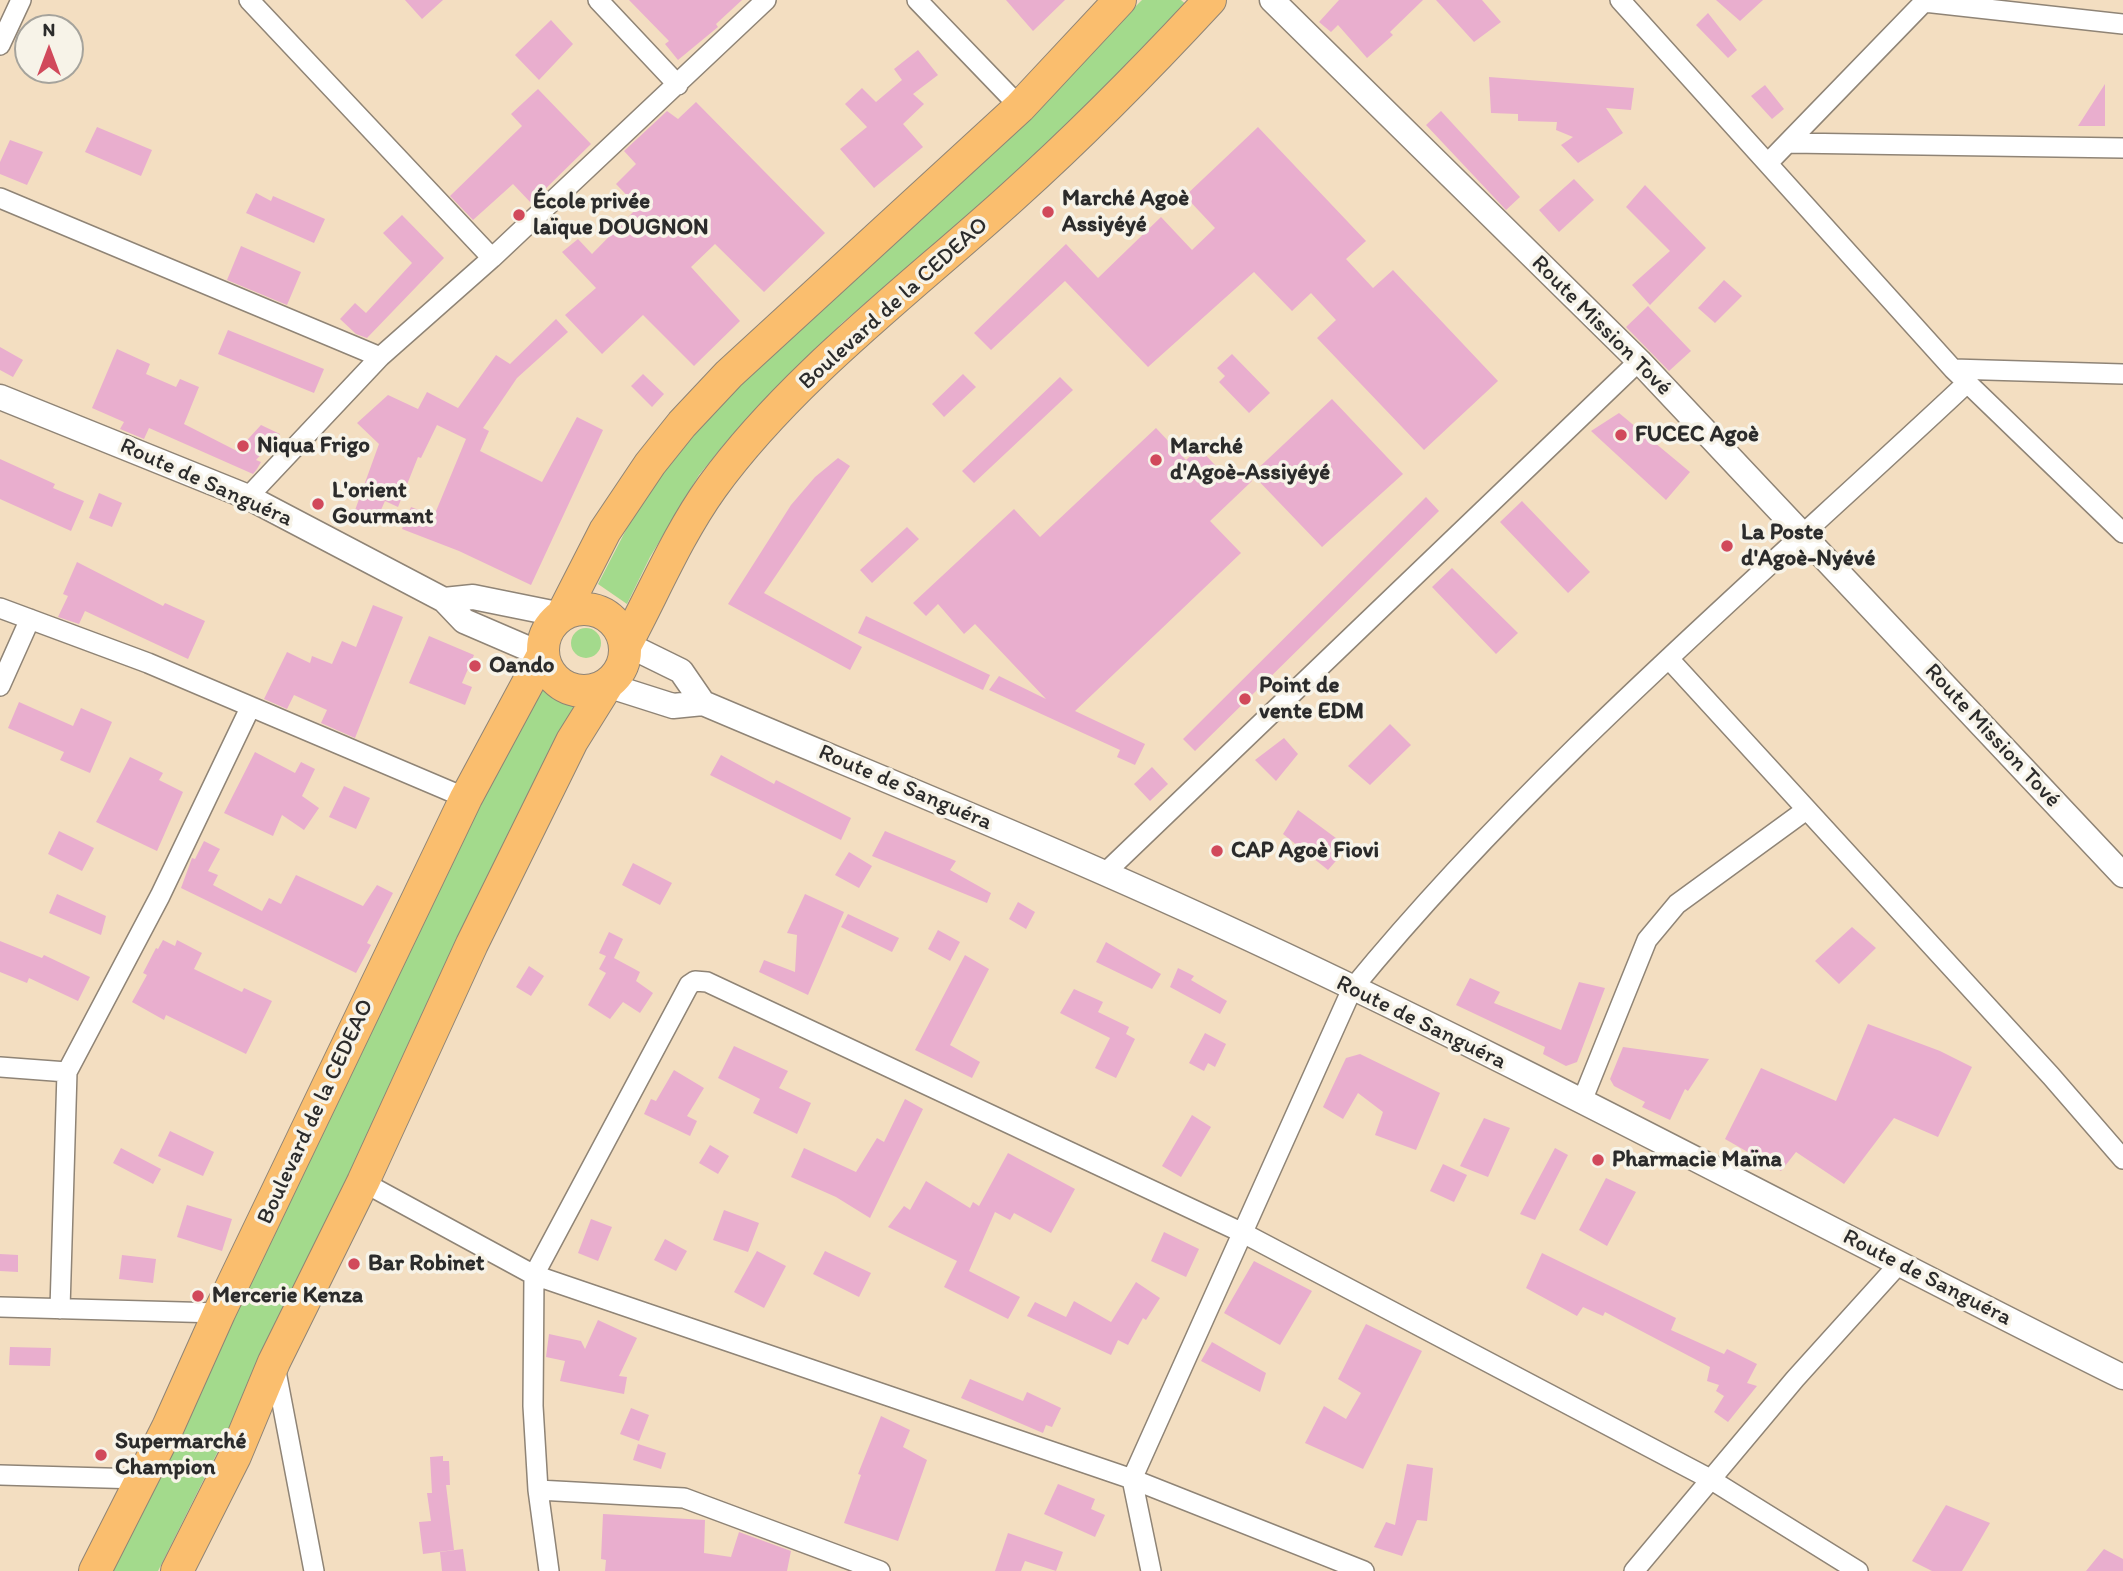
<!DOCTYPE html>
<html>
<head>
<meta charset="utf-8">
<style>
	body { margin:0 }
	#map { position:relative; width:2123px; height:1571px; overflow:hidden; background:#f3dec1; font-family:Itim,sans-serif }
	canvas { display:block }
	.north { position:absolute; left:14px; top:14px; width:70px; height:70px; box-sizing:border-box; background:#f7f3e8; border:2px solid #a5a39c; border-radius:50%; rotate:0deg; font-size:19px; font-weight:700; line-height:28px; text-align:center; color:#2b2b2b }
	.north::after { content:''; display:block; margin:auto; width:24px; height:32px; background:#d1495b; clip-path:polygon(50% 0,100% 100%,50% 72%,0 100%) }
</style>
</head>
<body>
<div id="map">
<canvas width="2123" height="1571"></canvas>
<div class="north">N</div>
</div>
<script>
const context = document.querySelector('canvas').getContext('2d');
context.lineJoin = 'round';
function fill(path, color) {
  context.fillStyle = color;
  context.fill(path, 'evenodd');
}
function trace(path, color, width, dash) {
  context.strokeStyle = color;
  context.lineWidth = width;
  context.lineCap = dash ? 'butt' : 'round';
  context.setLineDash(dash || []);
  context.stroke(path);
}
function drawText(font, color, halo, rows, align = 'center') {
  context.font = font + ' Itim,sans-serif';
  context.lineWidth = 7;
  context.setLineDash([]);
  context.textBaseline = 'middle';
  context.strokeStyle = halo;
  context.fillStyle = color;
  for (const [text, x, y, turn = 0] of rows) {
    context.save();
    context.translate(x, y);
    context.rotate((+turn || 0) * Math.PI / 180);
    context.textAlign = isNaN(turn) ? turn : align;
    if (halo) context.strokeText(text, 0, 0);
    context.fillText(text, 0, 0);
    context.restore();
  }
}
const green = new Path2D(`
	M1142,0H1181L1189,7L1007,183L842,323L732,435L699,475L650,557L627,604L598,584L643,497L729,388L981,160Z
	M571 643a15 15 0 1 1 30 0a15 15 0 1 1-30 0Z
	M536,683L575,706L565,730L475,907L235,1417L158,1571H112Z`);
const building = new Path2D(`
	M405,0H443L422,19Z
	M629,0H742L716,24L718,27L678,60L665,44L669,41Z
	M1006,0H1065L1033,31Z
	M1339,0H1423L1390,32L1393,35L1367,58L1338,25L1331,32L1319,22Z
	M1436,0H1482L1501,22L1474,42Z
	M1716,0H1763L1740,21Z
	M1708,13L1737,50L1728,58L1696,25Z
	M551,20L573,44L539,80L515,55Z
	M918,50L938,75L913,94L924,104L903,124L923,147L874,188L840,149L867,127L845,104L862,88L876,102L902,80L894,69Z
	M1489,77L1634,88L1631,110L1606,108L1623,133L1578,163L1561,145L1573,137L1556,130L1557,122L1518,121V114L1491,113Z
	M2105,84V126H2078Z
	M1765,85L1784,109L1772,119L1751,96Z
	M538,89L591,144L531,203L513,184L473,220L450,196L522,126L511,114Z
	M696,102L825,233L764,292L715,244L691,267L740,321L694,366L643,315L602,354L565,315L596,288L562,252L578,239L592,254L638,207L616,184L636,164L624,151L667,111L678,119Z
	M1441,111L1520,197L1506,210L1426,125Z
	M97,127L152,150L141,176L85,152Z
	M1258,127L1366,241L1346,259L1373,288L1393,270L1498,381L1424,450L1317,338L1336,320L1311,293L1292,311L1254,272L1148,367L1065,281L991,350L974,333L1066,244L1098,278L1161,217L1192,250L1215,228L1185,196Z
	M10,140L43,152L27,185L0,174V162Z
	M1574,179L1594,200L1559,232L1539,210Z
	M1645,185L1706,248L1650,305L1632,285L1670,251L1626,207Z
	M256,193L271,201L273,196L325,219L314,243L246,213Z
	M402,215L444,258L367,338L356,334L340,319L355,303L366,313L412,263L383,233Z
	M241,246L301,272L287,305L227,280Z
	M1724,280L1742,296L1715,323L1698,308Z
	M1648,306L1691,351L1669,371L1626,327Z
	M556,319L568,332L517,378L483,428L489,431L480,451L542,482L577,417L603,430L531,585L459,551L402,529L411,507L434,516L466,439L437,425L421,458L418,457L398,507L385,501L376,521L354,513L379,444L357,423L388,395L418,409L427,392L458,408L496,355L510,364Z
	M228,330L324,369L314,393L218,354Z
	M0,347L23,360L13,377L0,370Z
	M117,349L150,364L146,374L176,387L180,379L199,387L184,424L237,451L261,425L280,434L256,460L261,462L257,469L253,474L149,428L144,439L120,429L124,422L92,408Z
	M1232,354L1270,393L1249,413L1219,382L1225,376L1217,368Z
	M643,374L664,394L652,407L631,386Z
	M963,374L976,387L944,417L932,404Z
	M1060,377L1073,390L974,483L962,471Z
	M1332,399L1403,474L1322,547L1252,474Z
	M1619,413L1690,472L1666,500L1591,431Z
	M1156,428L1186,460L1199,448L1229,480L1241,469L1252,481L1210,521L1241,553L1075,711L1145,744L1135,765L1117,757L1120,750L989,690L999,676L1046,699L975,624L964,634L938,604L926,616L913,603L1014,509L1040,537Z
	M838,458L850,466L764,593L862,647L850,670L728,604L791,505L815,477Z
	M0,459L55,484L53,488L84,501L71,531L0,499Z
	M99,493L122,503L112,527L89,518Z
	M1426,497L1439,511L1195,751L1183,739Z
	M1522,501L1590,572L1568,593L1500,522Z
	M907,527L919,539L872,583L860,570Z
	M77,562L163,606L165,603L205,621L188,659L85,611L79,624L58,617L68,596L63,594Z
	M1452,568L1518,633L1496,654L1432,587Z
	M373,605L403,617L355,738L321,723L327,710L294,695L287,709L264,699L287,652L310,663L312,656L332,664L342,641L356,647Z
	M866,616L990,675L983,690L858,633Z
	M429,636L474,655L462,683L472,687L465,705L409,683Z
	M19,702L73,726L81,708L112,722L90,773L60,760L64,752L8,728Z
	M1390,724L1411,745L1370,785L1348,766Z
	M1284,738L1298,754L1276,781L1255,760Z
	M255,752L295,773L301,762L315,769L302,796L319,808L304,830L282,815L273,836L224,813Z
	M721,755L774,784L776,780L851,818L841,840L710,775Z
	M130,757L163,773L159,780L183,792L157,851L96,822Z
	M1152,767L1168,784L1150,801L1134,784Z
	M344,786L370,798L356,829L329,817Z
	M1298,810L1348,847L1328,870L1283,834Z
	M59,831L94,848L82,871L48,854Z
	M885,831L956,861L950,870L991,893L987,903L872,856Z
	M204,841L220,849L208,871L218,875L213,885L262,911L269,898L281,904L296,875L363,906L377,885L393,893L367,943L371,945L356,973L181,888L192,858L195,859Z
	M849,852L872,866L859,888L835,875Z
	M633,863L672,883L660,905L622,885Z
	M57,894L106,916L101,935L49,913Z
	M805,894L844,912L808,995L759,972L764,960L795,972L797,935L787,933Z
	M1018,902L1035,912L1026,929L1009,919Z
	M848,914L899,938L892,952L841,927Z
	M1852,927L1876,948L1839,984L1815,961Z
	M938,930L960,942L950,961L928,949Z
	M609,932L623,939L614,958L640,972L636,981L653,993L640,1013L623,1002L610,1019L588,1005L606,973L599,969L606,956L599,953Z
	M163,940L175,946L177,940L202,953L194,969L242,992L244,988L272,1001L246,1054L166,1015L164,1020L132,1002L147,975L143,973L156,948L158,949Z
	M0,941L42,958L44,955L90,977L78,1001L29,978L27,983L0,972Z
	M1106,942L1161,974L1152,989L1096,962Z
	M965,955L989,969L950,1045L980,1062L972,1078L915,1050Z
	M529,966L544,976L531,996L516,987Z
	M1178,968L1194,976L1191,980L1227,1001L1220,1014L1170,987Z
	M1470,978L1500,992L1494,1003L1561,1030L1579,982L1605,988L1577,1062L1566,1066L1543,1054L1545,1047L1456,1005Z
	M1074,989L1103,1002L1098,1012L1129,1027L1126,1034L1135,1039L1116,1078L1095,1068L1110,1038L1060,1013Z
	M1868,1024L1940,1051L1972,1067L1938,1137L1894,1118L1844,1184L1796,1152L1781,1171L1725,1139L1761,1068L1836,1101Z
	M1205,1033L1226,1044L1215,1067L1208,1063L1204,1071L1189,1063Z
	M734,1046L788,1071L779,1088L811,1103L797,1134L753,1113L760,1099L718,1078Z
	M1623,1047L1709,1059L1688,1091L1685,1089L1670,1120L1642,1107L1645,1102L1614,1086L1610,1079Z
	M1360,1054L1440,1093L1416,1150L1375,1135L1383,1112L1358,1093L1343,1119L1323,1107L1346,1058Z
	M674,1070L704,1088L687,1116L697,1121L690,1136L644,1114L651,1099L656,1101Z
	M905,1099L923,1109L870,1218L836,1197L791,1177L804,1148L856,1172L877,1138L884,1142Z
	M1192,1115L1211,1127L1181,1177L1162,1166Z
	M1484,1118L1510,1128L1488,1177L1460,1166Z
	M170,1131L214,1152L203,1176L158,1156Z
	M710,1145L729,1156L718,1174L699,1163Z
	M121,1148L161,1169L153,1184L113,1163Z
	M1555,1148L1568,1155L1535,1220L1520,1214Z
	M1008,1153L1075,1189L1051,1233L1014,1213L1010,1220L995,1212L969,1271L1020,1297L1008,1319L944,1287L957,1261L888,1227L904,1206L910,1210L926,1181L970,1208L973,1202L979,1206Z
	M1443,1164L1467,1175L1454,1202L1430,1191Z
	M1606,1178L1636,1192L1607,1246L1579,1230Z
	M187,1205L232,1219L222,1251L177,1237Z
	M724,1210L759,1223L748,1252L713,1240Z
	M591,1219L612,1227L598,1261L578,1253Z
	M1164,1232L1199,1249L1186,1277L1151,1261Z
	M665,1239L687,1251L676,1271L654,1260Z
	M757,1251L786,1266L764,1308L734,1292Z
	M825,1251L871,1273L859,1297L813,1274Z
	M1542,1253L1676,1318L1671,1330L1724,1354L1727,1349L1757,1364L1747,1383L1757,1386L1728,1422L1714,1412L1724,1396L1716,1391L1719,1385L1707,1381L1710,1367L1605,1312L1603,1316L1583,1307L1577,1316L1526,1288Z
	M0,1254L18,1255V1272L0,1271Z
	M122,1255L156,1259L153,1283L119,1279Z
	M1254,1261L1312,1291L1280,1345L1224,1313Z
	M1136,1282L1160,1298L1146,1320L1143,1318L1128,1345L1118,1340L1111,1355L1027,1316L1035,1302L1066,1317L1074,1301L1111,1322Z
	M598,1320L637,1338L619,1376L627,1377L624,1394L560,1381L565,1361L546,1357L549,1334L581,1341L585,1349Z
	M1366,1324L1422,1351L1363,1469L1305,1443L1324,1406L1346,1419L1361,1393L1338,1379Z
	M1212,1342L1266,1373L1260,1392L1201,1361Z
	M10,1347L51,1348L50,1366L9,1365Z
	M970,1379L1023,1401L1027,1392L1061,1408L1052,1427L1046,1425L1043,1433L961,1398Z
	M631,1408L649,1415L639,1441L620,1434Z
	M881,1416L910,1430L903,1447L927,1460L898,1541L844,1523L861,1475L858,1474Z
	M638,1444L666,1453L661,1469L633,1460Z
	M443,1456V1461H449L450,1485H446L454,1550L423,1554L419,1522L431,1521L427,1493H432L430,1457Z
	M1407,1464L1433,1468L1427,1521L1417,1520L1402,1556L1374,1547L1386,1522L1395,1525Z
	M1058,1484L1095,1499L1091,1509L1105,1515L1095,1537L1044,1514Z
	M1946,1505L1990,1523L1962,1571H1932L1912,1561Z
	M603,1514L705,1520L704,1553L731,1557L739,1532L791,1551L787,1571H605L606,1560L601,1559Z
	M1008,1533L1063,1552L1056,1571L1025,1561L1021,1571H995Z
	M463,1549L466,1571H442L440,1552Z
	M2104,1549L2123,1559V1571H2086Z`);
const minor = new Path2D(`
	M249,0L492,258
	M598,0L678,85
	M917,0L1020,107
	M1620,0L1953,369L2123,533
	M1924,2L2123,24
	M0,45L21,0
	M1790,143L2123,148
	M1768,163L1926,0
	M0,198L380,357
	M1953,369L2123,374
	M248,497L380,357L492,258L766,0
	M0,608L148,663L466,798
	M1669,659L2051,1076L2123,1159
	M0,686L30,619
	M1105,873L1639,361
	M0,1067L67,1072
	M1582,1101L1647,940L1677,904L1806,810
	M363,1182L534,1275L1132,1479L1364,1571
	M0,1307L219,1313
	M60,1309L67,1072L160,896L250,708
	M275,1366L314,1571
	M0,1475L140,1479
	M538,1490L684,1498L880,1571
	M549,1571L538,1490L533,1406L534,1275L689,985L695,981L707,982L1243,1233L1710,1479L1858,1571
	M1151,1571L1132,1479L1352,989C1535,766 1758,579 1968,382
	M1634,1571L1795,1379L1898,1265`);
const tertiary = new Path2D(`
	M1272,0L1639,361L2123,875
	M0,397L248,497L444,600L464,621L543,655
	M444,600L473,597L562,615
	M626,644L681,671L703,703
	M607,685L673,706L703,703C875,776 1049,846 1218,924C1525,1065 1821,1227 2123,1377`);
const primary = new Path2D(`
	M543 650a41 41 0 1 1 82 0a41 41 0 1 1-82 0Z
	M562,615L605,531L650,464L682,424L729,374L1020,107L1120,0
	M626,644C654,592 677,536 712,487C791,378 913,287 1012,197C1081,135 1147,68 1210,0
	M95,1571L168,1427L219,1313L466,798L543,655
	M177,1571L235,1456L274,1362L363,1182L472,944L572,741L607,685`);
const markers = [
	[1048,212,7,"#d1495b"],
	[519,215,7,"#d1495b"],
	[1621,435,7,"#d1495b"],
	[243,446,7,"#d1495b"],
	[1156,460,7,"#d1495b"],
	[318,504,7,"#d1495b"],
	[1727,546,7,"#d1495b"],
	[475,666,7,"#d1495b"],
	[1245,699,7,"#d1495b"],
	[1217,851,7,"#d1495b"],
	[1598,1160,7,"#d1495b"],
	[354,1264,7,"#d1495b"],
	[198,1296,7,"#d1495b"],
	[101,1455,7,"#d1495b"]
];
const poiNames = [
	["Marché Agoè",1062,199],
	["Assiyéyé",1062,225],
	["École privée",533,202],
	["laïque DOUGNON",533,228],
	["FUCEC Agoè",1635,435],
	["Niqua Frigo",257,446],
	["Marché",1170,447],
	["d'Agoè-Assiyéyé",1170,473],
	["L'orient",332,491],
	["Gourmant",332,517],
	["La Poste",1741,533],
	["d'Agoè-Nyévé",1741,559],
	["Oando",489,666],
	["Point de",1259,686],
	["vente EDM",1259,712],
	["CAP Agoè Fiovi",1231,851],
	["Pharmacie Maïna",1612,1160],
	["Bar Robinet",368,1264],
	["Mercerie Kenza",212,1296],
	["Supermarché",115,1442],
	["Champion",115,1468]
];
const streetNames = [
	["Boulevard de la CEDEAO",894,304,-42],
	["Route Mission Tové",1601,326,45],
	["Route de Sanguéra",206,483,24],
	["Route Mission Tové",1992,736,47],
	["Route de Sanguéra",905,788,23],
	["Route de Sanguéra",1421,1023,26],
	["Boulevard de la CEDEAO",316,1112,-65],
	["Route de Sanguéra",1927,1278,27]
];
fill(green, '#a3da8c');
fill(building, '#e9aece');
trace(minor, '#8f8476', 22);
trace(tertiary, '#8f8476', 27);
trace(primary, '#8f8476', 34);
trace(minor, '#fff', 19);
trace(tertiary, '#fff', 24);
trace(primary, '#fabe6e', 32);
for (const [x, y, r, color] of markers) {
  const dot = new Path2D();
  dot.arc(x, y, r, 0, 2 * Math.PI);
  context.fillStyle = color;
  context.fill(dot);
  trace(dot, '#f7f3e8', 2.5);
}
drawText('bold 23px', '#2b2b2b', '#f7f3e8', poiNames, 'left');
drawText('23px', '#2b2b2b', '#f7f3e8', streetNames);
</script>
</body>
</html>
